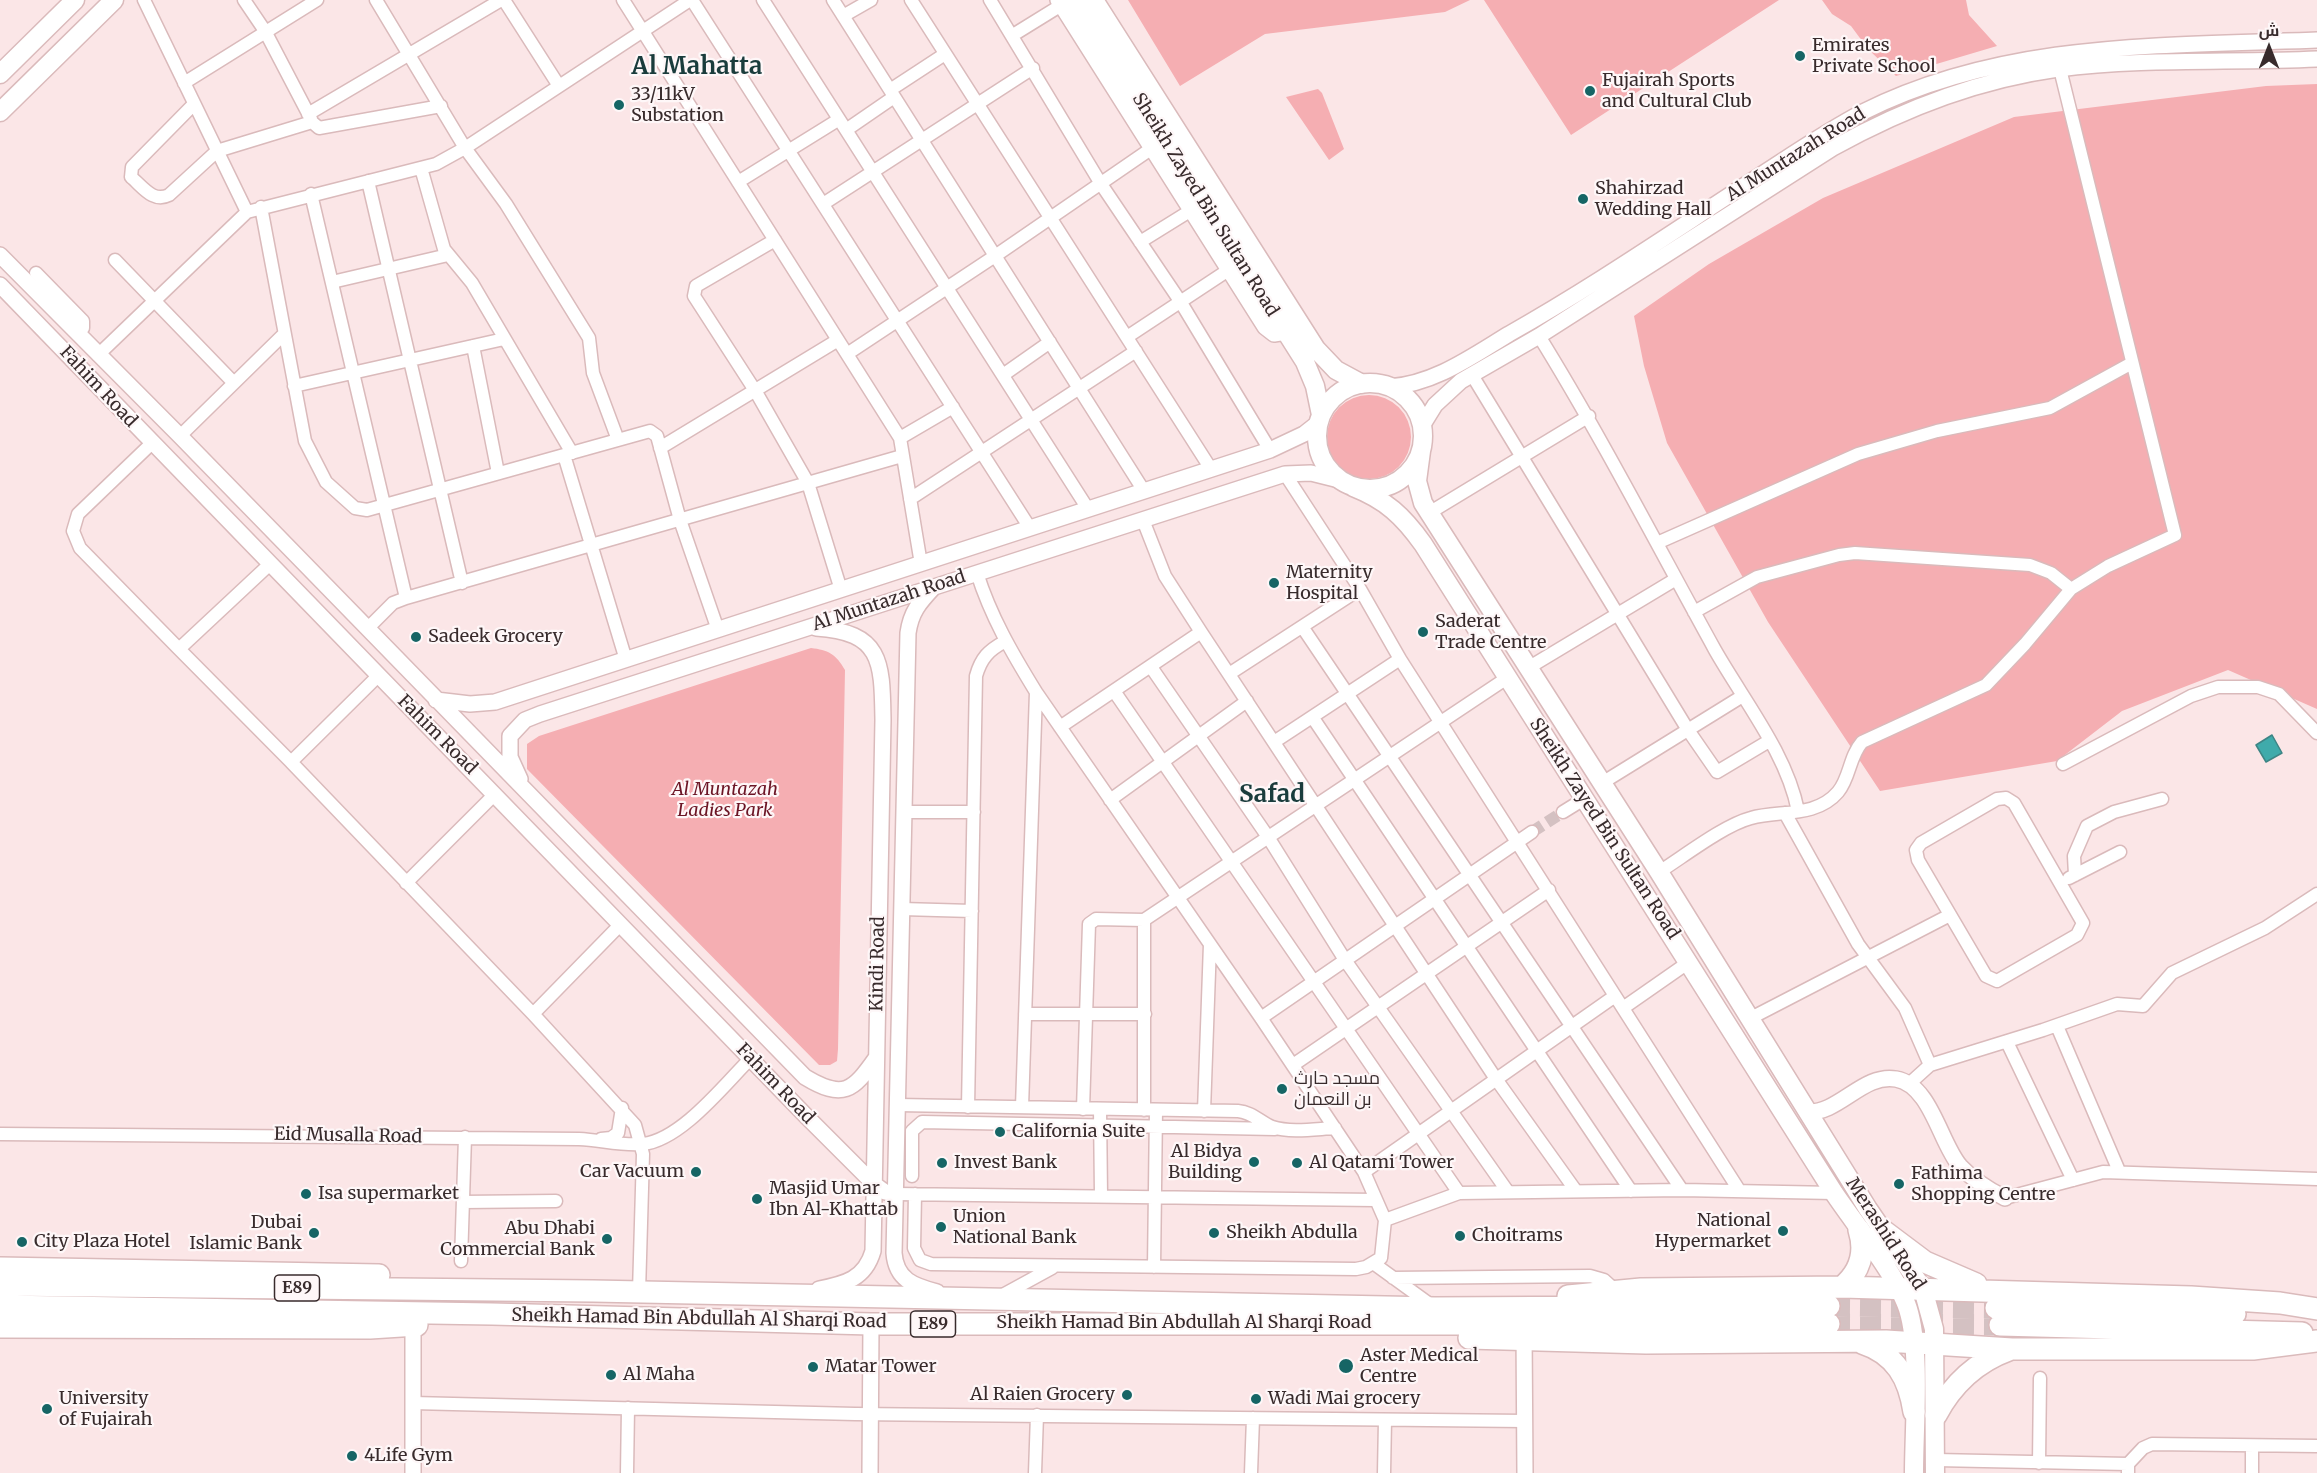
<!DOCTYPE html>
<html>
<head>
<meta charset="utf-8">
<style>
	body { margin:0 }
	#map { position:relative; width:2317px; height:1473px; overflow:hidden; background:#fbe6e7; font-family:Merriweather,Cairo,serif }
	canvas { display:block }
	.north { position:absolute; left:2239px; top:18px; width:60px; height:60px; -webkit-text-stroke:4px #fef7f8; paint-order:stroke; rotate:0deg; font-size:16px; font-weight:700; line-height:24px; text-align:center; color:#382b2c }
	.north::after { content:''; display:block; margin:auto; width:21px; height:27px; background:#382b2c; clip-path:polygon(50% 0,100% 100%,50% 72%,0 100%) }
</style>
</head>
<body>
<div id="map">
<canvas width="2317" height="1473"></canvas>
<div class="north">ش</div>
</div>
<script>
const context = document.querySelector('canvas').getContext('2d');
context.lineJoin = 'round';
function fill(path, color) {
  context.fillStyle = color;
  context.fill(path, 'evenodd');
}
function trace(path, color, width, dash) {
  context.strokeStyle = color;
  context.lineWidth = width;
  context.lineCap = dash ? 'butt' : 'round';
  context.setLineDash(dash || []);
  context.stroke(path);
}
function drawText(font, color, halo, rows, align = 'center') {
  context.font = font + ' Merriweather,Cairo,serif';
  context.lineWidth = 4.5;
  context.setLineDash([]);
  context.textBaseline = 'middle';
  context.strokeStyle = halo;
  context.fillStyle = color;
  for (const [text, x, y, turn = 0] of rows) {
    context.save();
    context.translate(x, y);
    context.rotate((+turn || 0) * Math.PI / 180);
    context.textAlign = isNaN(turn) ? turn : align;
    if (halo) context.strokeText(text, 0, 0);
    context.fillText(text, 0, 0);
    context.restore();
  }
}
const green = new Path2D(`
	M1128,0H1470L1445,12L1265,34L1180,86Z
	M1484,0H1779L1571,135Z
	M1822,0H1966L1969,15L1997,46L1896,76L1868,49L1851,26L1832,14Z
	M2317,84V709L2228,670L2122,711L2057,761L1880,791L1768,622L1667,443L1644,366L1634,316L1709,264L1823,198L2014,117L2266,86Z
	M1318,89L1322,93L1344,149L1329,160L1286,97Z
	M1327 437a42 42 0 1 1 84 0a42 42 0 1 1-84 0Z
	M811,648C828,650 836,654 845,670L838,1049L837,1061L830,1065H819L527,769V744L539,736Z`);
const water = new Path2D(`
	M2272,735L2282,753L2266,762L2256,745Z`);
const minorTunnel = new Path2D(`
	M1532,832L1563,812`);
const trunkTunnel = new Path2D(`
	M1829,1306L1996,1308
	M1829,1324L2000,1325`);
const minor = new Path2D(`
	M144,0L247,212
	M244,0L265,31L311,119
	M376,0L465,148L506,204L589,338L593,373L618,440
	M504,0L559,86
	M623,0L900,438L921,564
	M692,0L1030,528
	M763,0L1088,509
	M833,0L1144,491
	M911,0L1211,469
	M990,0L1101,184L1180,301L1270,450
	M843,16L871,0
	M1013,35L1068,1
	M184,83L317,0
	M890,90L945,54
	M194,104L132,167L131,177C143,187 153,203 169,195L217,151L312,122L319,128L441,106
	M308,114L501,0
	M846,130L894,97
	M421,168L444,249L472,283L572,453
	M368,181L462,583
	M738,182L838,120
	M311,194L406,598
	M823,204L1033,68
	M261,207L305,441L326,482L355,508L367,510L650,431L657,436L680,520L718,630
	M775,240L696,286L694,296L756,392L808,483L841,590
	M1140,242L1198,206
	M115,260L233,382
	M36,273L83,321V328L78,334
	M332,282L448,255
	M1539,336C1602,438 1657,545 1715,650C1744,701 1787,754 1798,811
	M1127,337L1236,265
	M473,346L498,473
	M847,354L995,256L1158,144
	M98,355L247,212L436,164L465,148L690,0
	M1003,375L1050,342
	M1472,375L1688,730L1717,772L1769,741
	M294,386L504,339
	M180,436L284,334
	M900,438L953,407
	M151,444L78,514L73,531L80,548L179,649L270,564
	M660,448L838,340
	M564,455L626,660
	M1285,474L1360,589L1400,659L1739,1190
	M910,499L1136,351
	M1429,513L1589,416
	M1143,520L1165,576L1201,632L1496,1079L1576,1191
	M1657,543L1858,454L1937,431L2050,408L2132,363
	M1694,612L1757,577L1839,555L1855,553L2030,565L2051,573L2071,589L2108,566L2175,535L2060,69
	M368,628L393,603L406,598L902,456
	M1303,628L1682,1190
	M179,649L291,762L378,676
	M1151,667L1268,837L1345,960L1508,1192
	M1528,668L1676,579
	M1229,674L1360,589
	M1114,691L1459,1193
	M1313,718L1631,1191
	M1060,727L1201,632
	M1274,742L1400,659
	M291,762L533,1014L635,1125L643,1154L639,1292
	M2063,764L2191,696L2218,687H2258L2279,694L2317,733
	M1602,783L1741,697
	M2006,798L2014,803L2083,923L2077,935L1997,981L1986,976L1918,860L1916,850L1921,843L1997,799Z
	M1110,800L1247,701
	M905,812H974
	M1563,812L1584,799
	M1785,813L1858,944L1905,1008L1930,1065
	M1659,872C1683,857 1724,825 1751,818C1779,810 1816,818 1838,792C1850,778 1849,757 1862,742L1986,685L2025,644L2071,589
	M2075,875L2074,856L2087,826L2114,812L2162,799
	M2069,878L2120,852
	M406,883L495,794
	M902,909L972,911
	M1144,920V1110
	M1623,1008L1689,962
	M533,1014L620,925
	M1025,1014H1145
	M1261,1018L1532,832
	M1749,1019L1950,915
	M2057,1026L2119,1171
	M2007,1042L2073,1180
	M1293,1065L1549,890
	M1909,1084L1930,1065L2043,1030L2117,1004L2143,1006L2172,973L2265,928L2317,894
	M898,1105L1238,1111C1252,1112 1260,1122 1272,1127C1291,1133 1315,1129 1335,1128
	M968,1107L976,676C981,658 989,650 1004,642
	M1022,1107L1036,692
	M1083,1109L1089,924L1096,919L1144,920L1507,678
	M1100,1109L1101,1195
	M1204,1111L1210,944
	M0,1134L579,1139C601,1140 621,1146 643,1144C681,1140 724,1085 750,1059
	M601,1139L611,1138L618,1133L622,1108
	M1364,1172L1615,996
	M912,1176V1131L922,1122L1275,1129
	M895,1194L1375,1200
	M915,1194L914,1248L920,1260L931,1264L1356,1269L1366,1267L1381,1258L1385,1220L1364,1172L1261,1018L1036,692C1012,653 991,617 977,573
	M2005,1198L2103,1172L2317,1179
	M463,1202L556,1201
	M1385,1220L1459,1193L1682,1190L1834,1193
	M461,1261L465,1137
	M1373,1263L1431,1305
	M1154,1267L1156,1110
	M1393,1278L1590,1276L1604,1280L1615,1290
	M999,1297L1052,1268
	M413,1403L855,1414L1525,1421
	M1936,1460L2128,1464
	M2039,1463L2040,1378
	M627,1473L628,1408
	M1035,1473L1037,1415
	M1251,1473L1253,1418
	M1384,1473L1385,1420
	M2128,1473V1464L2143,1448L2152,1444L2317,1446
	M2252,1473V1446`);
const tertiary = new Path2D(`
	M1058,0L1265,327L1274,334L1286,332
	M0,255L180,436L805,1077C843,1100 853,1091 876,1058
	M0,285L807,1117L874,1184L885,1192L895,1194
	M1389,387C1434,384 1471,357 1509,334C1589,289 1665,237 1742,187C1782,162 1821,134 1863,112C2004,41 2163,46 2317,40
	M1422,426L1435,405L1461,381L1539,336L1833,148C1903,109 1978,80 2058,69C2143,58 2231,63 2317,59
	M933,588C919,603 911,612 908,633L894,1253C896,1280 914,1286 937,1292
	M816,628C883,632 882,663 883,720L873,1251C865,1279 845,1284 819,1289
	M436,700L470,704L495,702L1270,450L1304,434L1318,423
	M520,779L510,757V736L525,720L540,714L1285,474L1311,473L1339,480
	M1807,1112C1839,1114 1863,1073 1896,1079C1931,1085 1940,1143 1960,1166C1972,1179 1989,1190 2005,1198
	M1524,1331L1525,1473
	M413,1473V1325
	M870,1473L871,1324`);
const secondary = new Path2D(`
	M1076,0L1305,362L1315,386L1321,415
	M1094,0L1316,349L1336,370L1362,384
	M0,74L75,0
	M0,112L114,0
	M1317 436a53 53 0 1 1 106 0a53 53 0 1 1-106 0Z
	M1421,451L1417,481L1423,503L1659,872L1868,1209L1923,1289L1934,1329L1935,1473
	M1353,487C1386,500 1403,516 1423,544L1834,1193C1854,1223 1898,1277 1908,1309C1921,1351 1914,1427 1914,1473`);
const trunk = new Path2D(`
	M1881,1229L1925,1262L1976,1284
	M0,1268L379,1275
	M0,1285L593,1291L1435,1308L1829,1306
	M1842,1287C1860,1272 1866,1252 1859,1230
	M1568,1296L1641,1289L1842,1287L2191,1297L2280,1303L2317,1309
	M0,1306L492,1314L871,1324H1829
	M1996,1308L2235,1314
	M2000,1325L2302,1333
	M0,1327L370,1328L417,1325
	M1469,1338L1646,1343L1886,1341L2012,1349H2253L2317,1341
	M1862,1343C1896,1354 1909,1379 1914,1412
	M1936,1415C1952,1385 1976,1362 2009,1350`);
const markers = [
	[1800,56,6,"#166565"],
	[1590,91,6,"#166565"],
	[619,105,6,"#166565"],
	[1583,199,6,"#166565"],
	[1274,583,6,"#166565"],
	[1423,632,6,"#166565"],
	[416,637,6,"#166565"],
	[1282,1089,6,"#166565"],
	[1000,1132,6,"#166565"],
	[1254,1162,6,"#166565"],
	[942,1163,6,"#166565"],
	[1297,1163,6,"#166565"],
	[696,1172,6,"#166565"],
	[1899,1184,6,"#166565"],
	[306,1194,6,"#166565"],
	[757,1199,6,"#166565"],
	[941,1227,6,"#166565"],
	[1783,1231,6,"#166565"],
	[314,1233,6,"#166565"],
	[1214,1233,6,"#166565"],
	[1460,1236,6,"#166565"],
	[607,1239,6,"#166565"],
	[22,1242,6,"#166565"],
	[1346,1366,8,"#166565"],
	[813,1367,6,"#166565"],
	[611,1375,6,"#166565"],
	[1127,1395,6,"#166565"],
	[1256,1399,6,"#166565"],
	[47,1409,6,"#166565"],
	[352,1456,6,"#166565"]
];
const shields = [
	[297,1288,45],
	[933,1324,45]
];
const shieldNames = [
	["E89",297,1288],
	["E89",933,1324]
];
const poiNames = [
	["Emirates",1812,46],
	["Private School",1812,67],
	["Fujairah Sports",1602,81],
	["and Cultural Club",1602,102],
	["33/11kV",631,95],
	["Substation",631,116],
	["Shahirzad",1595,189],
	["Wedding Hall",1595,210],
	["Maternity",1286,573],
	["Hospital",1286,594],
	["Saderat",1435,622],
	["Trade Centre",1435,643],
	["Sadeek Grocery",428,637],
	["مسجد حارث",1294,1079],
	["بن النعمان",1294,1100],
	["California Suite",1012,1132],
	["Al Bidya",1242,1152,"right"],
	["Building",1242,1173,"right"],
	["Invest Bank",954,1163],
	["Al Qatami Tower",1309,1163],
	["Car Vacuum",684,1172,"right"],
	["Fathima",1911,1174],
	["Shopping Centre",1911,1195],
	["Masjid Umar",769,1189],
	["Ibn Al-Khattab",769,1210],
	["Isa supermarket",318,1194],
	["Union",953,1217],
	["National Bank",953,1238],
	["National",1771,1221,"right"],
	["Hypermarket",1771,1242,"right"],
	["Dubai",302,1223,"right"],
	["Islamic Bank",302,1244,"right"],
	["Abu Dhabi",595,1229,"right"],
	["Commercial Bank",595,1250,"right"],
	["Sheikh Abdulla",1226,1233],
	["Choitrams",1472,1236],
	["City Plaza Hotel",34,1242],
	["Aster Medical",1360,1356],
	["Centre",1360,1377],
	["Matar Tower",825,1367],
	["Al Maha",623,1375],
	["Al Raien Grocery",1115,1395,"right"],
	["University",59,1399],
	["of Fujairah",59,1420],
	["Wadi Mai grocery",1268,1399],
	["4Life Gym",364,1456]
];
const streetNames = [
	["Al Muntazah Road",1796,155,-32],
	["Sheikh Zayed Bin Sultan Road",1205,205,58],
	["Fahim Road",98,387,47],
	["Al Muntazah Road",889,601,-18],
	["Fahim Road",437,735,45],
	["Sheikh Zayed Bin Sultan Road",1604,829,57],
	["Kindi Road",878,964,-89],
	["Fahim Road",775,1084,46],
	["Eid Musalla Road",348,1136,1],
	["Merashid Road",1885,1234,57],
	["Sheikh Hamad Bin Abdullah Al Sharqi Road",699,1319,1],
	["Sheikh Hamad Bin Abdullah Al Sharqi Road",1184,1323]
];
const parkNames = [
	["Al Muntazah",725,790],
	["Ladies Park",725,811]
];
const districtNames = [
	["Al Mahatta",697,67],
	["Safad",1272,795]
];
fill(green, '#f5aeb2');
fill(water, '#3fabab');
trace(water, '#3d8585', 1.5);
trace(minorTunnel, '#d4c1c2', 12, [12, 6]);
trace(trunkTunnel, '#d4c1c2', 21, [21, 10]);
trace(minor, '#dababb', 15);
trace(tertiary, '#dababb', 18);
trace(secondary, '#dababb', 21);
trace(trunk, '#dababb', 24);
trace(minor, '#fff', 12);
trace(tertiary, '#fff', 15);
trace(secondary, '#fff', 18);
trace(trunk, '#fff', 21);
for (const [x, y, r, color] of markers) {
  const dot = new Path2D();
  dot.arc(x, y, r, 0, 2 * Math.PI);
  context.fillStyle = color;
  context.fill(dot);
  trace(dot, '#fef7f8', 2);
}
for (const [x, y, w] of shields) {
  const box = new Path2D();
  box.roundRect(x - w / 2, y - 13, w, 26, 4.5);
  context.fillStyle = '#fef7f8';
  context.fill(box);
  trace(box, '#382b2c', 1.5);
}
drawText('bold 16px', '#382b2c', null, shieldNames);
drawText('18px', '#382b2c', '#fef7f8', poiNames, 'left');
drawText('18px', '#382b2c', '#fef7f8', streetNames);
drawText('italic 18px', '#6c1525', '#fef7f8', parkNames);
drawText('bold 24px', '#1a3c3c', '#fef7f8', districtNames);
</script>
</body>
</html>
